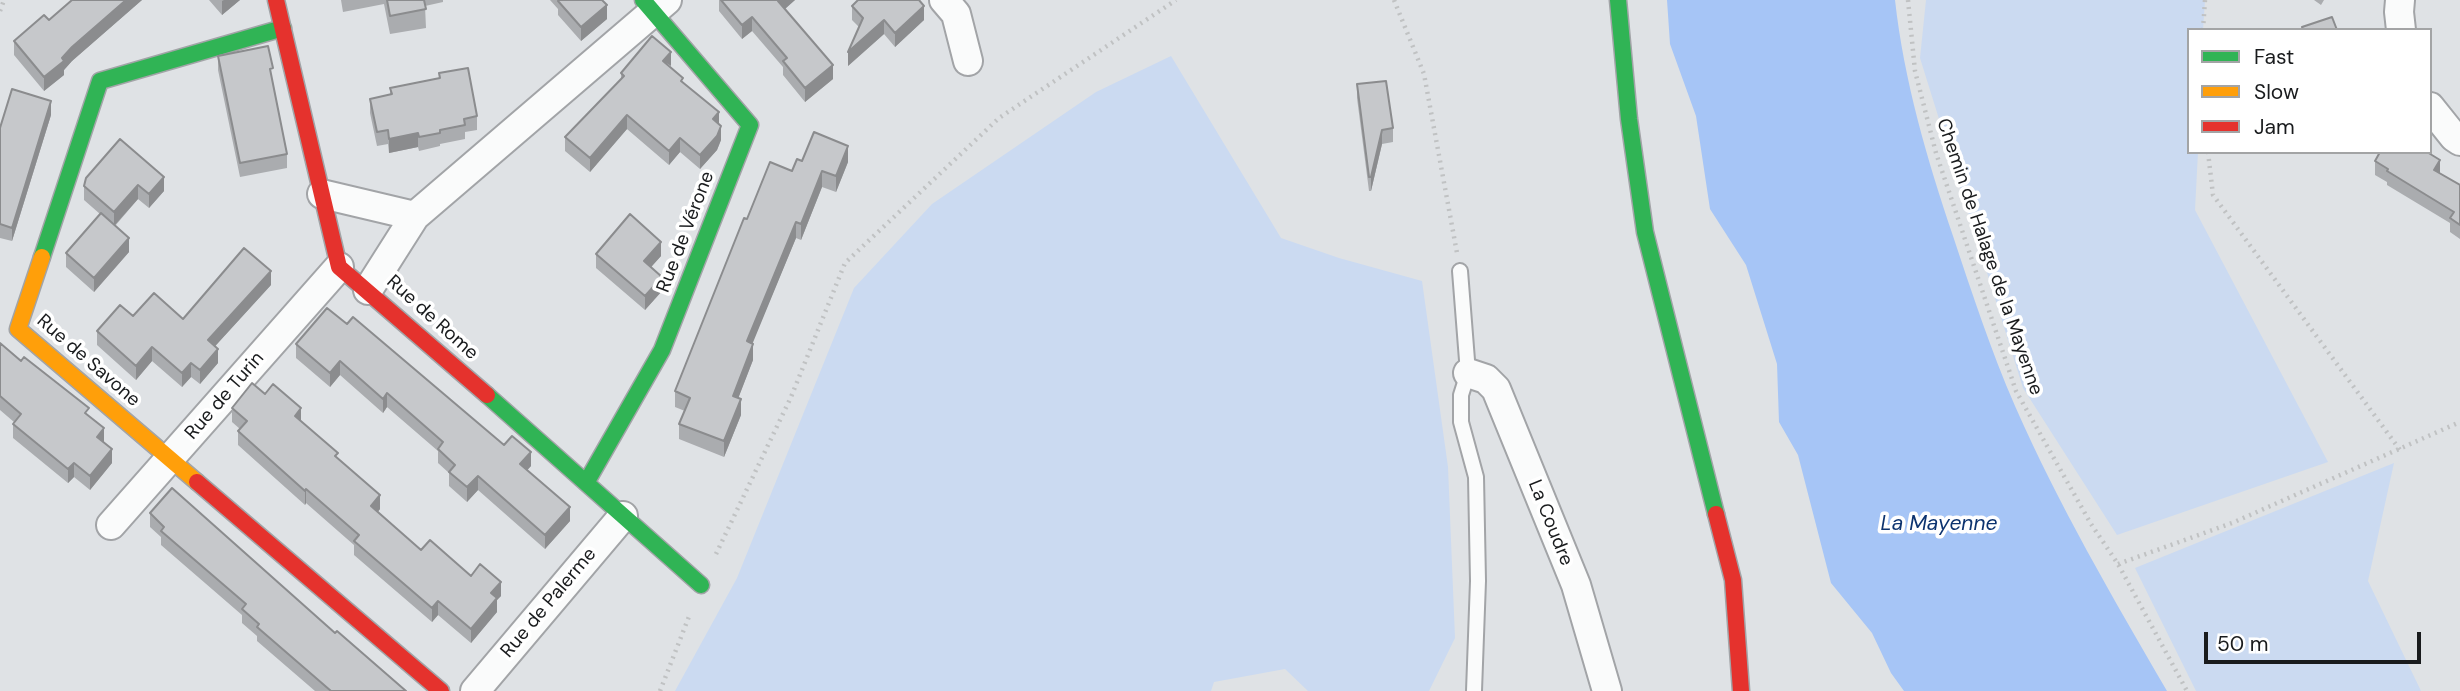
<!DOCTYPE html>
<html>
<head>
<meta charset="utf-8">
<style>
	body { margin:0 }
	#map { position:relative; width:2460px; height:691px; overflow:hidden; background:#dfe2e5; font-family:"DM Sans",sans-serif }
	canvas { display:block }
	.legend { position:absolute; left:2187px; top:28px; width:245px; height:126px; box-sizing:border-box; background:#fff; border:2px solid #a3a4a5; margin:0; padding:9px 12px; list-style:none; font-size:21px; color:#191b1d }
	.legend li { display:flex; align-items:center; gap:14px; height:35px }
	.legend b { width:35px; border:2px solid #a3a4a5 }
	.scale { position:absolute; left:2204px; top:632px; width:217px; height:32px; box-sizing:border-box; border:4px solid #191b1d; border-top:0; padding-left:9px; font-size:21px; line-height:24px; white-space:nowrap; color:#191b1d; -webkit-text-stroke:5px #fff; paint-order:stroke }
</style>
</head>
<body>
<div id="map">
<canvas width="2460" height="691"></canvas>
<ul class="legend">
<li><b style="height:9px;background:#30b455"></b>Fast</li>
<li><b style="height:9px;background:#ff9f0a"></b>Slow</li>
<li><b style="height:9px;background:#e5322d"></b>Jam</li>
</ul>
<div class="scale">50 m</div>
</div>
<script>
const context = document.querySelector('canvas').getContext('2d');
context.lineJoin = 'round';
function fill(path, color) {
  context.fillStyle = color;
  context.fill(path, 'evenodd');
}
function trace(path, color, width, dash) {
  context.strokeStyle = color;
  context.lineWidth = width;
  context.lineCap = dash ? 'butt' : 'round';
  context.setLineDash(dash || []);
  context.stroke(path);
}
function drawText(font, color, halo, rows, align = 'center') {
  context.font = font + ' "DM Sans",sans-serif';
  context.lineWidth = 7;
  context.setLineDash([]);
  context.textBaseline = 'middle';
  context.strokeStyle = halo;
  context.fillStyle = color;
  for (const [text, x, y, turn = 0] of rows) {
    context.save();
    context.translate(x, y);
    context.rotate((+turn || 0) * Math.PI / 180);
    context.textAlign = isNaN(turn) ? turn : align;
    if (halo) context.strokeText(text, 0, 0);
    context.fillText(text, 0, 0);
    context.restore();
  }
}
const green = new Path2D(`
	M1926,0H2205L2203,30H2189V152H2198L2195,210L2328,462L2117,535L2023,388L1920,58Z
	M1171,56L1281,238L1339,258L1422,281L1448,467L1455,638L1429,691H1308L1285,669L1214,682L1211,691H675L737,578L854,288L932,204L1096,92Z
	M2394,463L2368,581L2421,691H2196L2135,568Z`);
const water = new Path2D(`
	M1667,0H1895C1904,81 1927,159 1953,236C1972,293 1991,351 2015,406C2058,504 2113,598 2167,691H1904L1891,673L1872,633L1831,583L1798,455L1779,422L1777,364L1746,265L1710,209L1696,116L1670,44Z`);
const path = new Path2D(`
	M1394,0L1424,74L1457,253
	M1908,0L1915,71L1936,153L2016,391L2091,524L2118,564L2187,691
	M0,11L4,0
	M2203,30L2205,0
	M2208,152L2213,195L2400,450
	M716,554L791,397L845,263L999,118L1176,0
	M2118,564L2232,523L2460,422
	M660,691L690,614`);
const lane = new Path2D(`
	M1460,271L1468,373L1461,395V422L1476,477L1478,581L1474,691`);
const street = new Path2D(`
	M944,0L956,14L968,61
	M2400,0L2399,12L2401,30
	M2430,107L2454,137L2460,141
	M322,194L415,216
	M368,290L415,216L667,0
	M1468,373L1486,379L1496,389L1576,585L1607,691
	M111,525L339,267
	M475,691L623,516`);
const fast = new Path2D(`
	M1618,0L1629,119L1645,232L1716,514
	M42,257L100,81L283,28
	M487,395L701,585
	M586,483L662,350L750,125L643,0`);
const slow = new Path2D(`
	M42,257L18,329L197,482`);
const jam = new Path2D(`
	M276,0L339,267L487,395
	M197,482L441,691
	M1716,514L1733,580L1741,691`);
const wall = new Path2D(`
	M72,0H142L72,61L64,70V75L44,91L14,55V41L49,20Z
	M209,0H240L222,15Z
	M341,0H443V2L425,6L426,28L390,34L384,4L343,12Z
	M550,0H602L607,19L581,41L558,15V9Z
	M719,0H795L785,9L833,79L805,102L783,75V67L752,31L742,39L719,11Z
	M2314,0H2324L2321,5Z
	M852,6L924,20L895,47L884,34L848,66L859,27L852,20Z
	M218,56L273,82L287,154V168L240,177L218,70Z
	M670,67L719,124L721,140L717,150L700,169L680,152L669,165L627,129L590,172L565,151V137L621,79V73Z
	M439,73L477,116V130L465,132V139L440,144V146L419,151L418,147L389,153L388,144L377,146L370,113V99L390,95V88L439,78Z
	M1357,84L1393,128V142L1382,144L1371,191H1369L1357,98Z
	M51,115L12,241L0,238V128Z
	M120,139L164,191L149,208L138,199L115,226L129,252L94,292L66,267V253L100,214L84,200V186Z
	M802,161L848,162L836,192L822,187L801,240L796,238L752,343L753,360L738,398L741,415L724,457L679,439V424L685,411L675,407V391L747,219Z
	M2375,161L2440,173L2460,185V239L2450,232V223L2387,185V182L2375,175Z
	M596,254L661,256L651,267L662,291L645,310L596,268Z
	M271,285L215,346L218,363L200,384L191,377L182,387L152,361L136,380L97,345V331L133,316L183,319Z
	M347,324L531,466L527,470L570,521L545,549L478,490L467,502L449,486V473L438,463V451L387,407L383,413L340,375L330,387L296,358V344Z
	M0,343L89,416L104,442L112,463L90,490L74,477L68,483L13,438V424L14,422L0,410Z
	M265,394L301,421L338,459L380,509L378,512L421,550L471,576L501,596L497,600V612L471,643L438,615L432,622L354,555V545L306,503L305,505L238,445V431L240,429L232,422V408Z
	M150,513L335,633L406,691H315L257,641V636L242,623V615L161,545V537L150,527Z`);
const shadedWall = new Path2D(`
	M126,0H142L72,61L64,70V75L44,91V77L72,47Z
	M224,0H240L222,15V1Z
	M779,0H795L778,15V1Z
	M607,5V19L581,41V27Z
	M924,6V20L895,47V33Z
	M752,17V31L742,39V25Z
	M884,20V34L848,66V52Z
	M671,52V66L663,61Z
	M833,65V79L805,102V88Z
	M51,101V115L12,241V228Z
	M719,112V126L713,119Z
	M627,115V129L590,172V158Z
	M721,126V140L717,150L700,169V155Z
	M1382,130V144L1371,191V177Z
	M418,133V147L389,153V139Z
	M680,138V152L669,165V151Z
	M848,146V162L836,192V176Z
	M2440,160V174L2434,170Z
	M822,171V187L801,240V224Z
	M164,177V191L149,208V194Z
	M138,185V199L114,226V212Z
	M796,222V238L747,357V341Z
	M129,238V252L94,292V278Z
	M661,242V256L644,275V261Z
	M271,271V285L208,354V340Z
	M662,277V291L645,310V296Z
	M753,344V360L733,412V396Z
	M152,347V361L136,380V366Z
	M218,349V363L200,384V370Z
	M340,361V375L330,387V373Z
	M191,363V377L182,387V373Z
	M387,393V407L383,413V399Z
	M741,399V415L724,457V441Z
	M301,408V422L295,416Z
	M104,428V442L97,437Z
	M112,449V463L90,490V476Z
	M531,452V466L520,478V464Z
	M74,463V477L68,483V469Z
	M478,476V490L467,502V487Z
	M306,489V503L305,505V491Z
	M380,495V509L371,520V506Z
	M570,507V521L545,549V535Z
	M501,582V596L497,600V612L471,643V629L491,593Z
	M438,601V615L432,622V608Z`);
const building = new Path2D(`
	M72,0H126L72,47L62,58L64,61L44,77L14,41L44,15L49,20Z
	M387,0H424L426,9L390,16Z
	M559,0H602L607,5L581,27L558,1Z
	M721,0H779L778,1L833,65L805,88L783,61L787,58L752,17L742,25Z
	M858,0H919L924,6L895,33L884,20L848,52L863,18L852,6Z
	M2332,17L2337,30H2303L2302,27Z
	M652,36L671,52L663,61L683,78L681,81L719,112L713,119L721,126L717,136L700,155L680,138L669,151L627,115L590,158L565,137L624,76L621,73Z
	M268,46L273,68L270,69L287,154L240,163L218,56Z
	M468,68L477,116L464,119L465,125L440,130V133L419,137L418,133L389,139L388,130L377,132L370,99L392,94L390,88L440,78L439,73Z
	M1386,81L1393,128L1382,130L1371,177H1369L1357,84Z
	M12,89L51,101L12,228L0,224V128Z
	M814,132L848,146L836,176L822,171L801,224L796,222L747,341L753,344L733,396L741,399L724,441L679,424L690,398L675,391L744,218L747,219L770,162L792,171L797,159L802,161Z
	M120,139L164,177L149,194L138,185L114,212L84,186L86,178Z
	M2380,152H2427L2440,160L2434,170L2460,185V225L2450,218L2454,212L2387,171L2388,169L2375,161Z
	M101,213L129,238L94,278L66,253Z
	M630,214L661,242L644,261L662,277L645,296L596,254Z
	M244,248L271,271L208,340L218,349L200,370L191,363L182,373L152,347L136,366L97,331L120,305L133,316L154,293L183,319Z
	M327,308L347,324L353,317L504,445L512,436L531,452L520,464L570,507L545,535L478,476L467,487L449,472L455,465L438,449L443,442L387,393L383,399L340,361L330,373L296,344Z
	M0,343L21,361L24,357L89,408L85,413L104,428L97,437L112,449L90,476L74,463L68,469L13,424L21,414L0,396Z
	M252,383L265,394L273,384L301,408L295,416L338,453L335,456L380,495L371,506L421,550L430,540L471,576L480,564L501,582L491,593L497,598L471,629L438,601L432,608L354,541L359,535L306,489L305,491L238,431L247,421L232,408Z
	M172,488L335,633L337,631L406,691H331L257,627L259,624L242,609L246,604L161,531L164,527L150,513Z`);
const streetNames = [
	["Rue de Vérone",686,232,-69],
	["Chemin de Halage de la Mayenne",1989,257,71],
	["Rue de Rome",432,318,42],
	["Rue de Savone",88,361,41],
	["Rue de Turin",225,396,-49],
	["La Coudre",1550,523,68],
	["Rue de Palerme",549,603,-50]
];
const waterNames = [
	["La Mayenne",1939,524]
];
fill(green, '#cbdaf1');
fill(water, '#a6c5f6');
trace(lane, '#a2a4a7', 18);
trace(street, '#a2a4a7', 32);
trace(fast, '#a2a4a7', 19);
trace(slow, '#a2a4a7', 19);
trace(jam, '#a2a4a7', 19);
trace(path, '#c0c2c3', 4.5, [2, 5]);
trace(lane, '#fafbfb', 14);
trace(street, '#fafbfb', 28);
trace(fast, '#30b455', 16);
trace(slow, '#ff9f0a', 16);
trace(jam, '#e5322d', 16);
fill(wall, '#aaacaf');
fill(shadedWall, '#8b8c8e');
fill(building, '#c6c8cb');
trace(building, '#8b8c8e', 2);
drawText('19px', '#191b1d', '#fff', streetNames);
drawText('italic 21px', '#0c336f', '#fff', waterNames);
</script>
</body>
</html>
